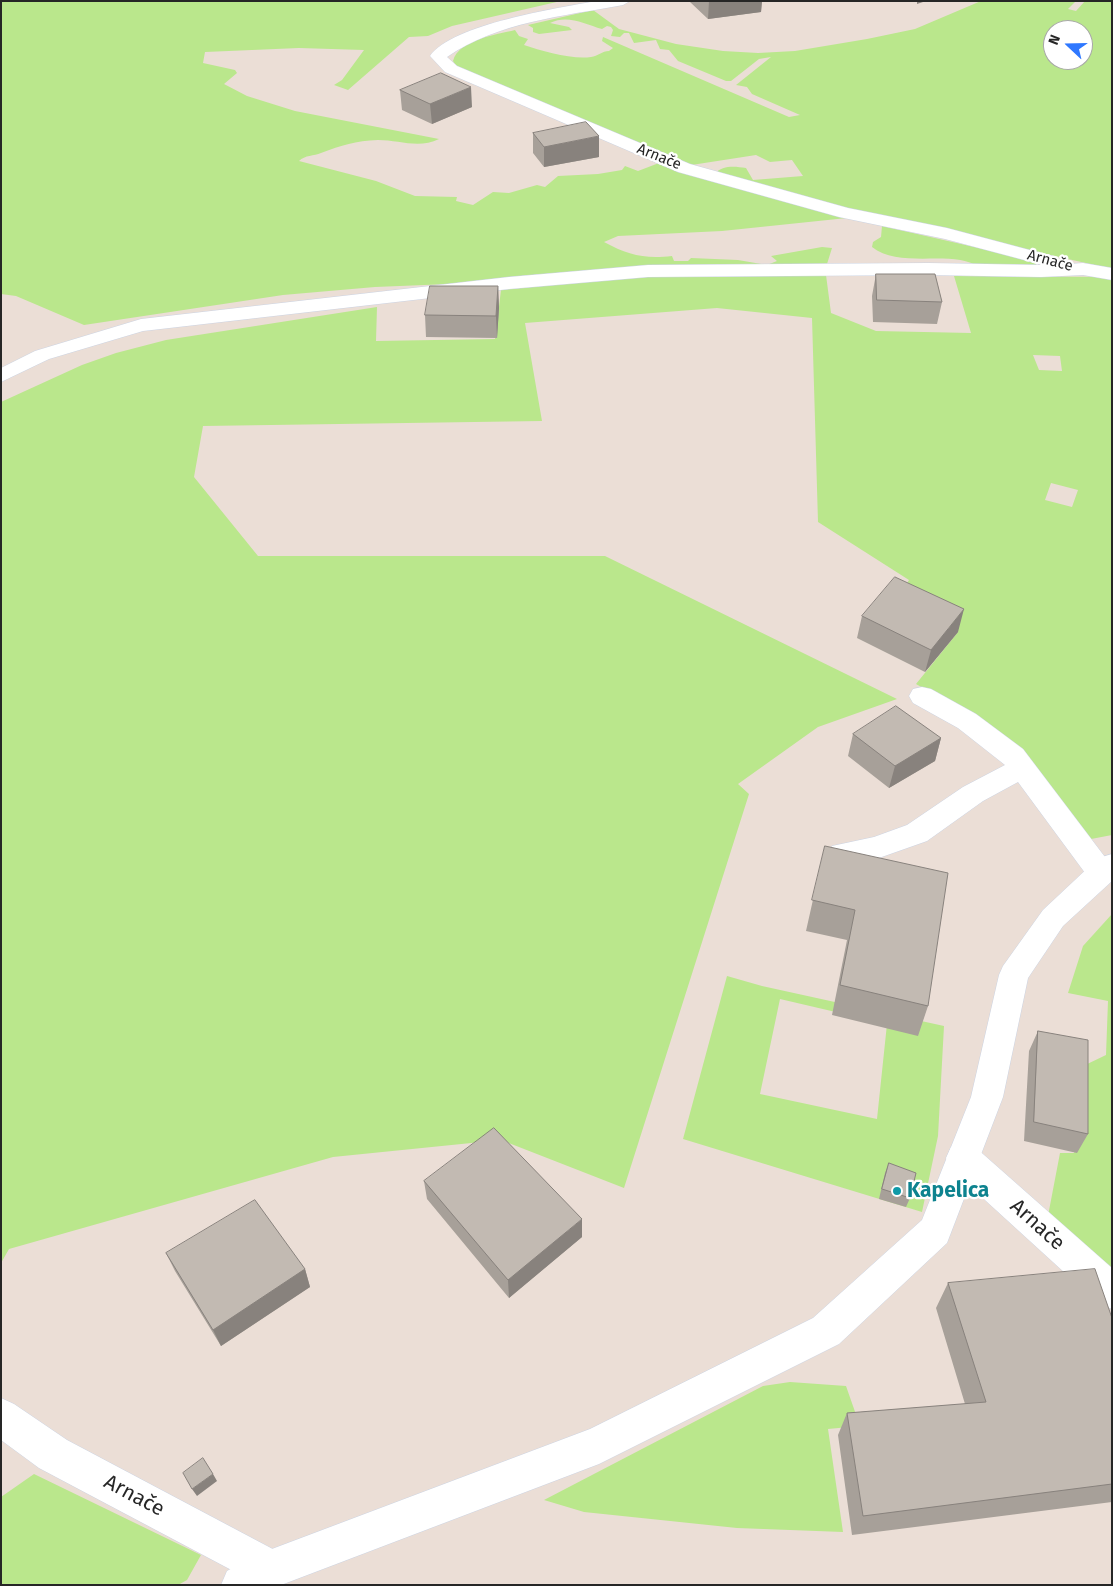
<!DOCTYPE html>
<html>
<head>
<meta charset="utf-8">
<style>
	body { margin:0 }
	#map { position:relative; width:1113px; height:1586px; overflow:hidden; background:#ebded6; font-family:"Fira Sans",sans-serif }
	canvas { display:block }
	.frame { position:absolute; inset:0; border:2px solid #262626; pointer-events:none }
	.north { position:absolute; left:1043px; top:20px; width:50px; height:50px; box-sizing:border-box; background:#fff; border:1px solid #a8a8a8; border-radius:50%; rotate:291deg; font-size:14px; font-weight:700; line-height:20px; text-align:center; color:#262626 }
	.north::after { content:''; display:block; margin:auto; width:18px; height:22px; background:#2f78ff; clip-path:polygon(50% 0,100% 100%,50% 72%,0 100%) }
</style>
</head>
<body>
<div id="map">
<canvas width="1113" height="1586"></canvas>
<div class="frame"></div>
<div class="north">N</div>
</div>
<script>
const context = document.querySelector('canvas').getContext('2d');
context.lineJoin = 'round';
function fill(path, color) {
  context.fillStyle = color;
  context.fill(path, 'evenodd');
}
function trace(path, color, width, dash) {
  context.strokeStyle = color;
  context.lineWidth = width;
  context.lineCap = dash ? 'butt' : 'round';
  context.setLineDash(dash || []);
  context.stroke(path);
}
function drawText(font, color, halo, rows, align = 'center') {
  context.font = font + ' "Fira Sans",sans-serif';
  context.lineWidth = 4.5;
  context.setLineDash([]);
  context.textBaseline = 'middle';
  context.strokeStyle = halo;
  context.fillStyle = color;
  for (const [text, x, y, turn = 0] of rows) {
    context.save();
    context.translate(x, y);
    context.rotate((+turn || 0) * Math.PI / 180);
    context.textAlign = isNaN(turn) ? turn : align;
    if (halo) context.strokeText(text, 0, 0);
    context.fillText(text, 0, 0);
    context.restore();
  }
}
const green = new Path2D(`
	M1,1H561L452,26L428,36L409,37L348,90L334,85L342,80L364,50L299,48L205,52L203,63L235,70L237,73L224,84L247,96L295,111L439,139C419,149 399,140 378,140C355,141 342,145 321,153C314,156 305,155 299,161L376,181L415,196L457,197L456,201L473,205L493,192L509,193L537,185L545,187L558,176L598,174L622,170L625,166L638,171L659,163L847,218L722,231L618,236L604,242C628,255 644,259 672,256L674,261H688L691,258L738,260L767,265L777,261L771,256L822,247L832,248L827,264L607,269L522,276L449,284L375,287L283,295L84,325L16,296L1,294Z
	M981,1H1076L1068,9L1076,11L1085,1H1112V269L919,225H908L714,174C723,165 734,166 746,168L753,180L803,176L792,160L770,162L756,155L685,166L459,70L453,61C459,39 496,35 515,30L519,36L528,39L524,45C542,51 573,60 591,57C598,56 602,51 609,51L613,48L602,41L603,37L789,117L800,115L752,94L747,87L736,85L771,57L759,59L731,81H726L678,61L669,50L660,49L656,40L634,43L629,33H624L620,37L611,36L613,30L611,27L607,26L602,29C585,24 567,14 550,23L569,27L572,30L539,34L533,32V28L528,25L593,10L619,29L676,44L723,51L758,53L795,51L867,39L915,29ZM1053,30H1083V60H1053Z
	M882,226L1036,261V268H979C956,248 900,270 872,247L873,242L881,237Z
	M661,273L826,275L831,313L876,331L971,333L954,276L1112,277V835L1091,839L963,711L916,684L958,632L896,601L909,580L818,522L812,318L717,308L525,323L542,421L203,426L194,477L258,556H605L897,699L818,727L738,784L749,794L624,1188L501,1140L333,1157L9,1249L1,1263V402L82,365L116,353L166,340L377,307L376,341L495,339L501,290ZM1033,355L1060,356L1062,371L1039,370ZM1051,483L1078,490L1072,507L1045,500Z
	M1112,914V1279L1047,1221L1060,1153H1074L1081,1067L1106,1055L1108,1001L1068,993L1083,946Z
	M727,976L762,986L944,1026L938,1136L922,1212L683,1139ZM780,999L887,1024L877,1119L760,1094Z
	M790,1382L846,1386L860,1426L828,1429L843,1532L737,1528L584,1512L544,1500L763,1386Z
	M34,1474L201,1555L187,1580L178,1585H1V1497Z`);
const street = new Path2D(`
	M596,1H630L623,5C564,16 497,22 447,57L457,66L690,164L848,208L947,228L1056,257L1058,261L1056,265L1083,263L1112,268V280L1083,275L1041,277L928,275L648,277L509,289L143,331L49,359L1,382V368L35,351L141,319L509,277L648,265L928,263L1043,265L945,239L839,217L678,172L445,72L430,56C452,24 559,8 596,1Z
	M922,687L931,689L976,714L1023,749L1111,865V881L1101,884L1091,881L1018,782L983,801L927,841L876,859L842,865L832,862L828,854L832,846L874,837L907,825L963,787L1005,765L958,728L913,703L909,696L913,689Z
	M963,1143L975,1147L1112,1268V1309L1099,1304L951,1169L946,1158L951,1147Z
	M1,1398L14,1404L67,1440L284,1555L290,1569L284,1583L280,1585L256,1583L39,1468L1,1440Z`);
const secondary = new Path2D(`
	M1112,854V881L1063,926L1028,978L1003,1097L947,1243L839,1344L599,1464L281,1585H221L227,1571L256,1555L590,1429L813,1318L922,1220L971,1097L999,975L1003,966L1043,910L1091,865L1102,857Z`);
const wall = new Path2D(`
	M690,1H762L761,12L708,19L690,2Z
	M400,90L472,107L432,124L402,110Z
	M533,133L599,157L544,167L533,153Z
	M876,274L942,302L937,324L873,322L872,296Z
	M498,286L499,308L497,338L426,337L425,315Z
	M862,616L958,632L925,672L857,638Z
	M853,734L941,738L935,761L889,788L848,756Z
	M825,846L928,1006L918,1036L832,1015L847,940L806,931Z
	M1038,1031L1088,1134L1077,1153L1024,1141L1029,1051Z
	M889,1163L910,1198L906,1207L879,1199L885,1173Z
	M424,1181L582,1237L509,1298L427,1199Z
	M166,1253L305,1269L310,1287L221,1346L175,1271Z
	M948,1283L1112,1318V1502L852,1535L838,1435L847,1413L965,1404L936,1308Z`);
const shadedWall = new Path2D(`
	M709,1H762L761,12L708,19Z
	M917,1H926L917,4Z
	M471,87L472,107L432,124L430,104Z
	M599,136V157L544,167V147Z
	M498,286L499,308L497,338L496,316Z
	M964,609L958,632L925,672L931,650Z
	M941,738L935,761L889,788L895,766Z
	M582,1219V1237L509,1298L508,1280Z
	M305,1269L310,1287L221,1346L213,1330Z
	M213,1474L217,1481L197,1496L192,1489Z`);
const building = new Path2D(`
	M441,73L471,87L430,104L400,90Z
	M586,122L599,136L544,147L533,133Z
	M876,274H935L942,302L877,300Z
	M430,286H498L496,316L425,315Z
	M895,577L964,609L931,650L862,616Z
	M896,706L941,738L895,766L853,734Z
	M825,846L948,873L928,1006L840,985L855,910L812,900Z
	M1038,1031L1088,1040V1134L1034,1122Z
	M494,1128L582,1219L508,1280L424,1181Z
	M889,1163L916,1173L910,1198L882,1189Z
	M255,1200L305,1269L213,1330L166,1253Z
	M1095,1269L1112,1318V1484L863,1516L847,1413L986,1402L948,1283Z
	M203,1458L213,1474L192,1489L183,1473Z`);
const markers = [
	[897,1191,5,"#0f9aa8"]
];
const farStreetnames = [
	["Arnače",659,157,22],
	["Arnače",1050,261,15]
];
const nearCulturenames = [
	["Kapelica",907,1191]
];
const nearStreetnames = [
	["Arnače",1037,1225,42],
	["Arnače",134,1496,28]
];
fill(green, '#bae78c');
trace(street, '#cbd3e2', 1);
trace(secondary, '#cbd3e2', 1);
fill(street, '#fff');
fill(secondary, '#fff');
fill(wall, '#a7a099');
fill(shadedWall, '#88827d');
fill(building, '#c2bab2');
trace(building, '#88827d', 1);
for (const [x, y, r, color] of markers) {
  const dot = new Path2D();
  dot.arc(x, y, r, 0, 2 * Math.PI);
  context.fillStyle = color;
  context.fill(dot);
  trace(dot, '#fff', 2);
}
drawText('15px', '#262626', '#fff', farStreetnames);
drawText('bold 21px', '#0d838f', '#fff', nearCulturenames, 'left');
drawText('21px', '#262626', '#fff', nearStreetnames);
</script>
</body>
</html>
